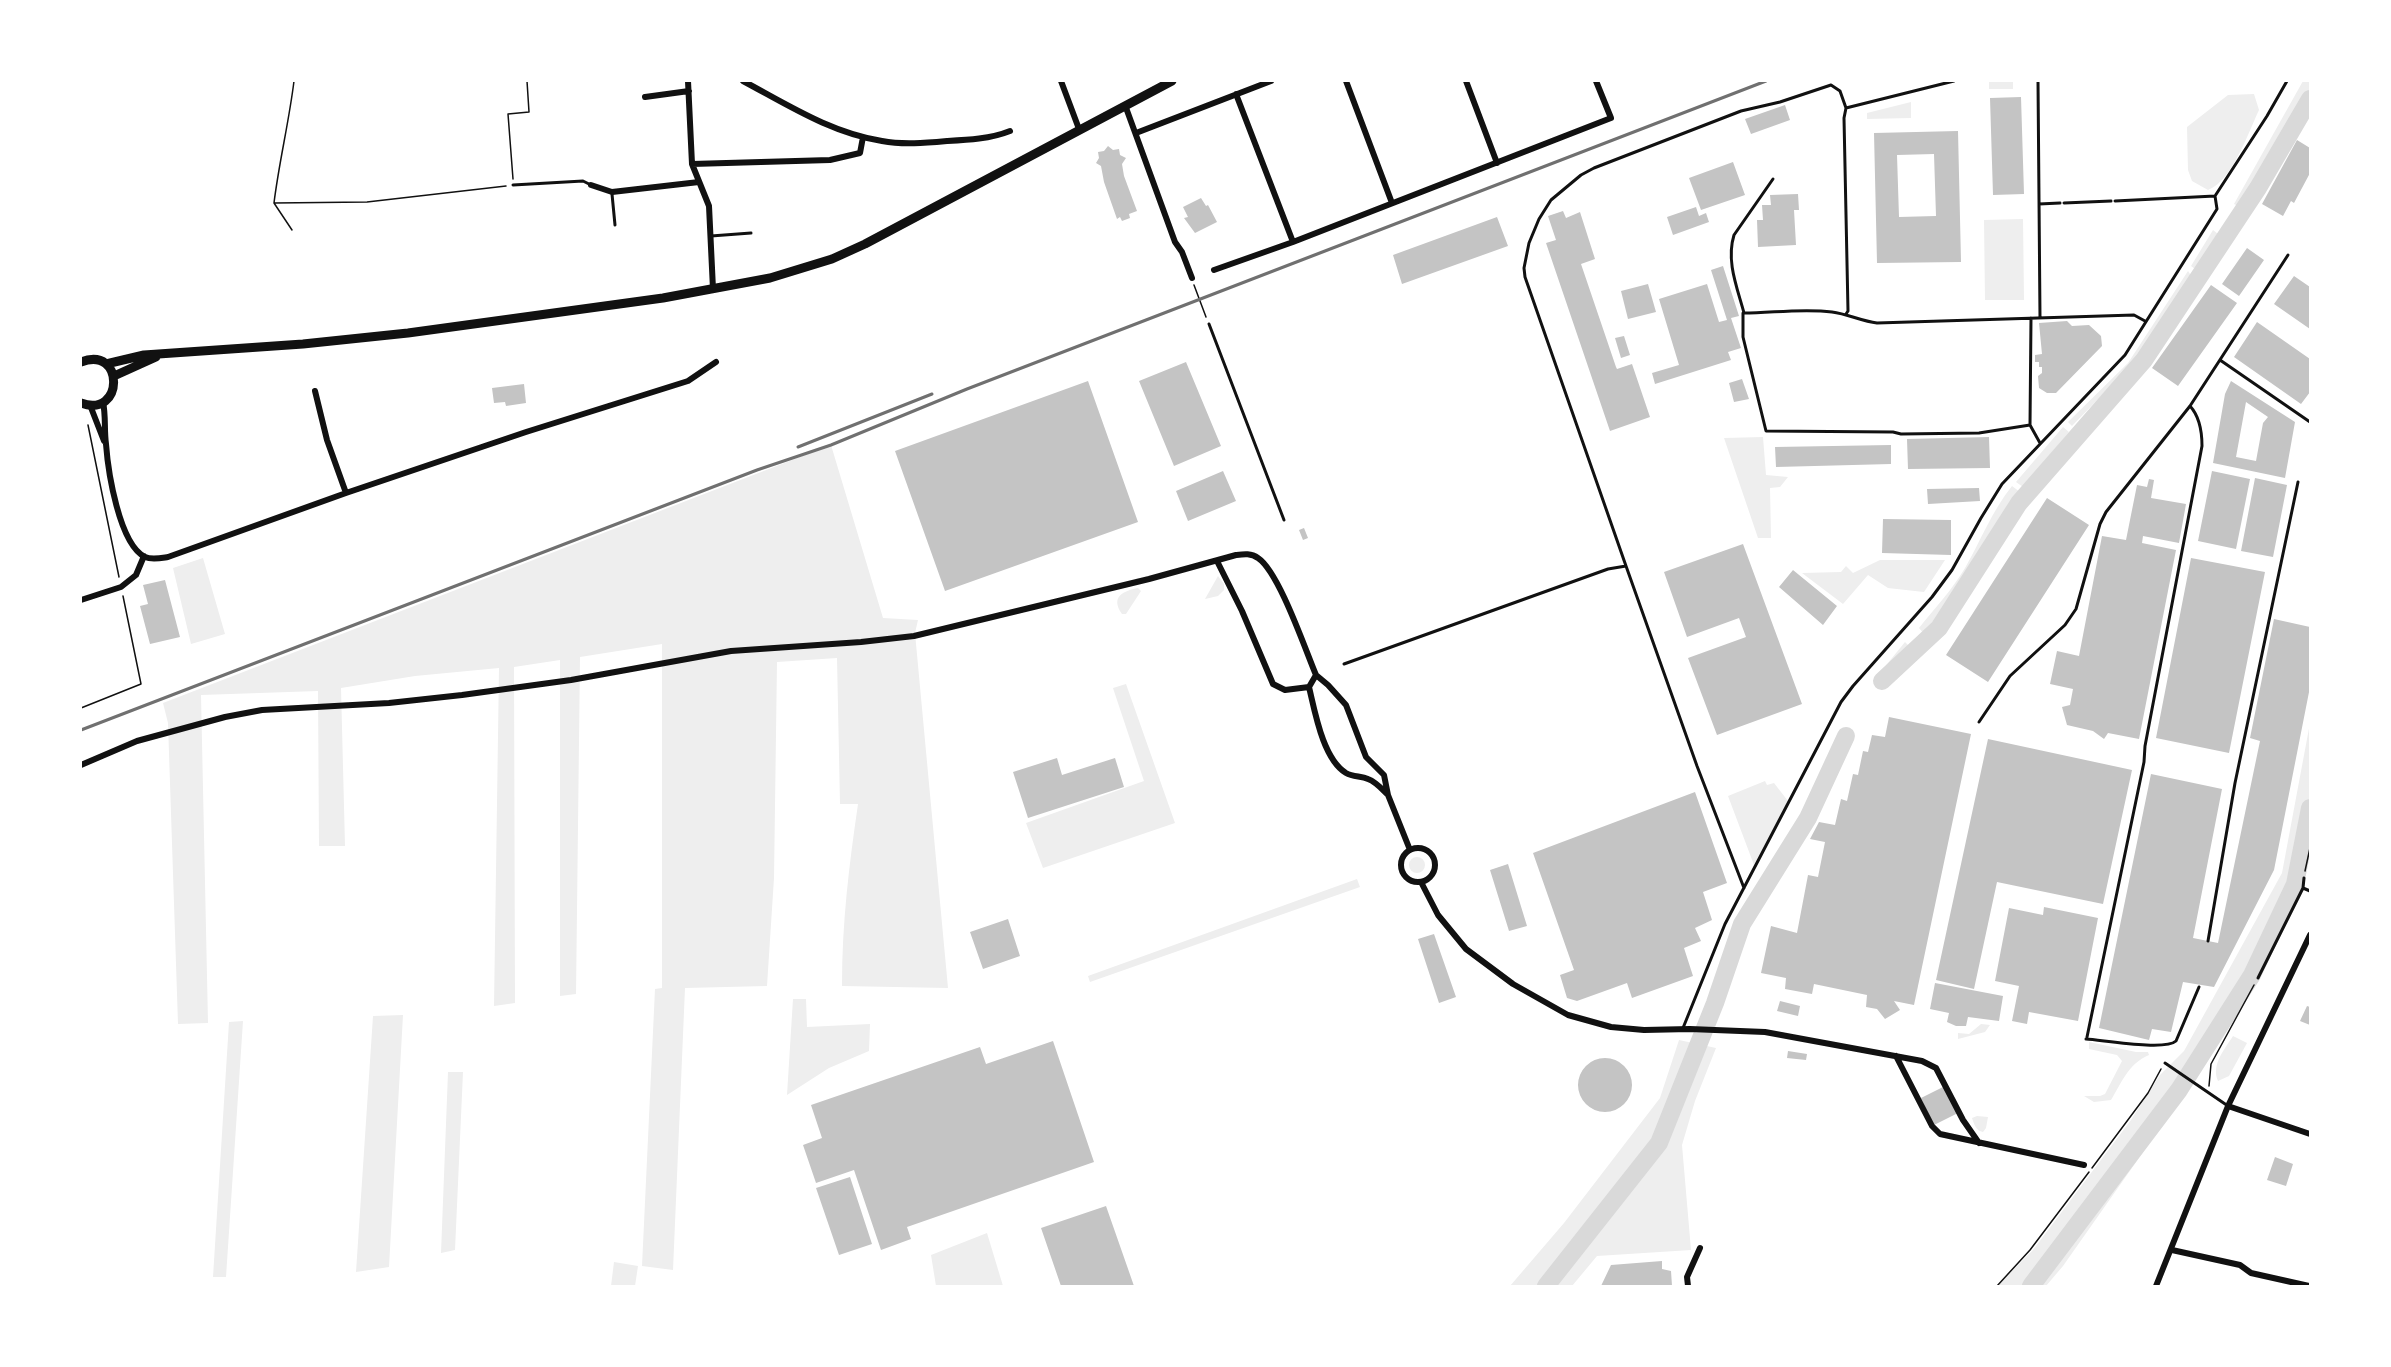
<!DOCTYPE html>
<html>
<head>
<meta charset="utf-8">
<style>
	body { margin:0 }
	#map { position:relative; width:2391px; height:1367px; overflow:hidden; background:#fff; font-family:Montserrat,sans-serif }
	canvas { display:block }
	.frame { position:absolute; inset:0; border:82px solid #fff; pointer-events:none }
</style>
</head>
<body>
<div id="map">
<canvas width="2391" height="1367"></canvas>
<div class="frame"></div>
</div>
<script>
const context = document.querySelector('canvas').getContext('2d');
context.lineJoin = 'round';
function fill(path, color) {
  context.fillStyle = color;
  context.fill(path, 'evenodd');
}
function trace(path, color, width, dash) {
  context.strokeStyle = color;
  context.lineWidth = width;
  context.lineCap = dash ? 'butt' : 'round';
  context.setLineDash(dash || []);
  context.stroke(path);
}
const green = new Path2D(`
	M2013,81V89H1989V82Z
	M2303,81H2310V94L2242,208L2234,204Z
	M2254,94L2259,110C2248,133 2232,181 2208,190L2192,181L2188,170L2187,127L2228,95Z
	M1911,102V118L1867,119V113Z
	M2023,219L2024,300H1985L1984,220Z
	M2213,230L2222,237L2199,272L2191,266Z
	M2188,271L2192,277L2131,365L2072,426L2068,422L2128,363Z
	M2063,427L2069,432L2023,487L2016,482Z
	M1763,437L1766,475L1788,477L1780,487L1770,488L1771,538H1758L1724,438Z
	M831,445L883,618L918,620L915,633L948,988L842,986C842,922 849,866 858,804H840L837,658L777,662L774,878L767,986L685,988L673,1270L642,1266L655,989L662,988V644L580,657L576,994L560,996V660L514,667L515,1003L494,1006L499,668L415,676L341,688L345,846H319L318,691L201,695L208,1023L178,1024L168,723L163,703Z
	M2012,486L2020,492L2000,520L1954,598L1924,634L1919,628C1935,608 1952,590 1965,568C1981,540 1992,511 2012,486Z
	M203,558L225,634L191,644L173,568Z
	M1880,560H1945L1924,592L1888,588L1868,575L1843,604L1802,573L1841,572L1846,566L1853,573Z
	M1218,576L1224,584V590L1218,596L1205,599Z
	M1138,588L1141,591L1126,614H1122C1110,597 1123,591 1138,588Z
	M1905,642L1911,648L1885,678L1879,674Z
	M1126,684L1175,823L1043,868L1026,823L1144,781L1113,688Z
	M2310,723V832L2300,881L2198,1074L2063,1266L2046,1286H1997L2033,1250L2131,1120L2160,1075L2184,1051L2282,873Z
	M1765,781L1767,785L1774,783L1788,801L1754,865L1728,796Z
	M1409 865a8 8 0 1 1 16 0a8 8 0 1 1-16 0Z
	M1357,879L1360,887L1090,982L1088,976Z
	M793,999H806L807,1027L870,1024L869,1051L829,1068L787,1095Z
	M403,1015L389,1267L356,1272L373,1016Z
	M243,1021L226,1277H213L229,1022Z
	M1981,1024L1990,1025L1985,1032L1958,1039V1033L1969,1034Z
	M2233,1036L2247,1043L2229,1076L2218,1081C2211,1065 2224,1050 2233,1036Z
	M1679,1040L1716,1048L1695,1101L1682,1145L1691,1250L1597,1256L1572,1286H1510L1564,1223L1660,1098Z
	M2089,1042L2136,1052H2148L2149,1055C2128,1064 2122,1082 2111,1100L2094,1102L2084,1096H2100L2105,1094L2122,1061L2117,1055L2089,1049Z
	M448,1072H463L455,1250L441,1253Z
	M1977,1116L1988,1117L1986,1128L1983,1132C1976,1131 1974,1124 1972,1118Z
	M987,1233L1003,1286H936L931,1255Z
	M614,1262L638,1266L635,1286H611Z`);
const river = new Path2D(`
	M1882,681L1939,628L2019,503L2144,360L2258,188L2310,99
	M1546,1286L1659,1143L1715,1003L1742,924L1808,818L1846,736
	M2031,1286L2179,1090L2252,975L2295,884L2310,808`);
const building = new Path2D(`
	M2021,97L2024,194L1993,195L1990,98Z
	M1785,105L1790,120L1751,134L1745,119Z
	M1958,131L1961,262L1877,263L1874,133ZM1934,154L1936,216L1899,217L1897,155Z
	M2297,140L2310,148V173L2294,203L2291,201L2283,216L2262,204Z
	M1108,146L1113,150L1119,149L1120,155L1126,158L1122,164L1124,176L1137,211L1129,214L1130,218L1122,221L1120,217L1117,219L1104,182L1101,166L1096,163L1099,158L1098,152L1104,151Z
	M1733,162L1745,195L1701,210L1689,178Z
	M1798,194L1799,210H1794L1796,245L1758,247L1757,220H1763L1762,205H1771L1770,195Z
	M1201,198L1206,206L1208,205L1217,222L1195,233L1184,218L1188,217L1183,207Z
	M1696,207L1699,216L1706,213L1709,222L1673,235L1667,217Z
	M1563,211L1566,218L1580,212L1595,259L1581,264L1616,367L1617,369L1632,364L1650,417L1610,431L1546,243L1556,240L1548,216Z
	M1497,217L1508,246L1402,284L1393,255Z
	M2247,248L2264,260L2239,296L2222,284Z
	M1723,266L1739,316L1731,318L1741,348L1728,352L1731,360L1655,384L1652,373L1679,365L1659,299L1707,284L1719,322L1727,320L1711,270Z
	M2294,276L2310,287V329L2274,304Z
	M1648,284L1656,312L1628,319L1621,291Z
	M2211,285L2237,303L2178,386L2152,368Z
	M2067,321L2072,326L2089,325L2101,336L2102,346L2056,393H2047L2039,388L2038,376L2042,373V367H2039V362H2035V355L2042,354L2039,323Z
	M2257,322L2310,359V392L2301,404L2234,357Z
	M1624,336L1630,355L1621,358L1615,338Z
	M1186,362L1221,446L1174,466L1139,381Z
	M1742,379L1749,399L1734,402L1729,383Z
	M1088,381L1138,522L945,591L895,451Z
	M2231,381L2295,422L2285,478L2213,463L2225,394ZM2246,402L2268,417L2263,423L2256,461L2236,457Z
	M524,384L526,403L506,406L505,402L494,403L492,388Z
	M1989,437L1990,468L1908,469L1907,439Z
	M1891,445V464L1776,467L1775,447Z
	M1223,471L1236,501L1188,521L1176,491Z
	M2212,471L2250,479L2236,549L2198,541Z
	M2255,478L2287,485L2273,557L2241,551Z
	M2149,479L2154,480L2151,498L2186,504L2179,543L2143,536L2142,543L2176,550L2139,739L2108,733L2104,739L2093,731L2067,725L2062,707L2070,705L2073,689L2050,684L2057,651L2079,656L2102,536L2126,540L2137,485L2147,487Z
	M1979,488L1980,501L1928,504L1927,489Z
	M2047,498L2089,525L1988,682L1946,655Z
	M1883,519L1951,520V555L1882,553Z
	M1304,528L1308,538L1303,540L1299,530Z
	M1743,544L1802,704L1717,735L1688,658L1746,637L1739,618L1687,637L1664,572Z
	M2191,558L2265,572L2229,753L2156,738Z
	M1793,570L1837,606L1823,625L1779,587Z
	M165,580L180,637L150,644L140,606L148,604L143,585Z
	M2274,619L2310,627V687L2274,870L2214,987L2183,982L2171,1032L2152,1029L2149,1040L2099,1028L2151,774L2222,789L2193,938L2218,943L2260,741L2250,738Z
	M1889,717L1971,734L1914,1005L1894,1001L1900,1010L1885,1019L1877,1009L1866,1007L1867,995L1814,984L1812,994L1785,989L1786,978L1761,973L1771,926L1797,933L1808,875L1818,877L1825,842L1810,839L1819,822L1835,825L1841,799L1847,801L1853,774L1858,775L1863,751L1868,752L1872,735L1885,737Z
	M1988,739L2132,770L2103,904L1997,882L1974,989L1936,980Z
	M1057,758L1062,775L1115,758L1124,787L1028,818L1013,772Z
	M1695,792L1727,883L1703,892L1712,920L1695,928L1701,941L1684,948L1693,976L1632,998L1627,983L1577,1001L1567,998L1560,975L1574,970L1533,853Z
	M1508,864L1527,926L1509,931L1490,870Z
	M2044,907L2098,918L2078,1021L2029,1012L2027,1024L2012,1021L2019,986L1995,981L2009,908L2043,915Z
	M1008,919L1020,956L983,969L970,932Z
	M1434,934L1456,997L1439,1003L1418,939Z
	M1935,983L2003,996L1999,1021L1968,1017L1966,1026H1956L1947,1022L1949,1013L1930,1009Z
	M1780,1001L1800,1006L1798,1016L1777,1011Z
	M2307,1006L2310,1007V1025L2300,1021Z
	M1053,1041L1094,1162L907,1227L911,1239L881,1250L854,1170L816,1183L803,1145L822,1138L811,1105L980,1047L986,1064Z
	M1788,1051L1807,1054L1806,1060L1787,1058Z
	M1578 1085a27 27 0 1 1 54 0a27 27 0 1 1-54 0Z
	M1945,1086L1958,1113L1934,1125L1921,1098Z
	M2275,1157L2293,1164L2286,1186L2267,1180Z
	M850,1177L872,1244L839,1255L816,1188Z
	M1106,1206L1134,1286H1061L1041,1228Z
	M1662,1261V1269L1671,1271L1672,1286H1601L1611,1265Z`);
const path = new Path2D(`
	M513,179L508,114L529,112L527,81
	M274,203L367,202L506,186
	M292,230L274,203C279,162 289,122 294,81
	M1194,285L1206,317
	M88,425L119,577
	M81,708L141,684L123,596
	M2305,871L2310,848
	M2209,1086L2211,1064L2254,985
	M2092,1168L2148,1093L2161,1069
	M1997,1286L2030,1250L2089,1172`);
const service = new Path2D(`
	M2038,81L2040,318
	M1773,179L1734,235C1726,261 1737,287 1744,313C1772,313 1803,308 1832,312C1848,314 1861,321 1877,323L2134,315L2145,321
	M513,185L583,181L591,185
	M612,194L615,225
	M2115,201L2215,196
	M2064,203L2111,201
	M2039,204L2060,203
	M711,236L751,233
	M1743,313V337L1766,431L1893,432L1901,434L1979,433L2030,425
	M1846,314L1848,311L1844,118L1846,108L1954,81
	M2031,318L2030,425L2040,443
	M1209,324L1284,520
	M2220,360L2310,422
	M1626,566L1525,277L1524,268L1529,243L1539,219L1551,200L1581,175L1594,168L1741,111L1780,102L1831,85L1840,91L1846,108
	M1344,664L1608,569L1626,566L1697,766L1744,888
	M1979,722L2010,676L2065,625L2076,609L2100,524L2106,512L2190,406L2288,255
	M2303,888L2310,891
	M2208,941L2235,783L2298,482
	M2258,978L2303,888L2304,878
	M1683,1028L1725,924L1841,702L1853,686L1932,597L1952,570L1981,518L2002,484L2125,355L2217,209L2215,196L2267,116L2287,81
	M2087,1037L2144,762L2145,746L2202,446C2202,432 2200,417 2190,406
	M2086,1039C2103,1040 2165,1051 2176,1041L2199,987
	M2165,1063L2228,1106`);
const minor = new Path2D(`
	M688,81L692,164L709,206L713,289
	M743,81C788,105 831,133 882,141C903,145 925,143 947,141C968,140 990,139 1010,131
	M1061,81L1079,129
	M1346,81L1392,203
	M1466,81L1497,163
	M1236,94L1293,242
	M645,97L689,91
	M1125,105L1175,242L1182,252L1192,278
	M1136,133L1271,81
	M692,164L830,160L860,153L863,137
	M591,185L612,192L699,182
	M1214,270L1293,242L1611,118L1596,81
	M315,391L327,440L346,493
	M103,402C106,416 104,430 106,444C108,471 119,544 145,557C152,560 161,558 168,557L346,493L526,432L688,381L716,362
	M90,405L104,441
	M81,600L121,587L136,575L144,556
	M1316,675L1328,685L1346,705L1366,757L1384,775L1388,795L1410,850
	M1309,687C1315,712 1323,759 1346,773C1353,777 1361,776 1368,779C1376,782 1381,788 1387,794
	M81,765L137,741L225,717L262,710L389,703L462,695L571,680L731,651L861,642L914,636L1149,579L1236,555C1244,554 1251,553 1258,558C1279,572 1305,649 1316,675L1309,687L1285,690L1273,684L1242,611L1217,561
	M1401 865a17 17 0 1 1 34 0a17 17 0 1 1-34 0Z
	M1421,882L1438,915L1466,949L1513,984L1568,1015L1611,1027L1644,1030L1690,1029L1765,1032L1922,1061L1936,1068L1963,1120L1979,1143
	M1896,1056L1932,1126L1940,1134L2084,1165
	M2228,1106L2310,1134
	M2172,1250L2240,1265L2251,1273L2309,1286
	M1688,1286L1687,1277L1700,1248
	M2156,1286L2228,1106L2310,935`);
const secondary = new Path2D(`
	M81,362C125,345 124,419 81,403
	M106,364L144,355L303,344L408,333L663,298L770,278L832,259L865,244L1172,81
	M114,376L156,357`);
const rail = new Path2D(`
	M798,447L932,394
	M81,730L757,470L831,445L967,389L1766,81`);
fill(green, '#eee');
trace(river, '#d9d9d9', 18);
fill(building, '#c4c4c4');
trace(path, '#111', 1.5);
trace(service, '#111', 3);
trace(minor, '#111', 6);
trace(secondary, '#111', 9);
trace(rail, '#707070', 3);
</script>
</body>
</html>
